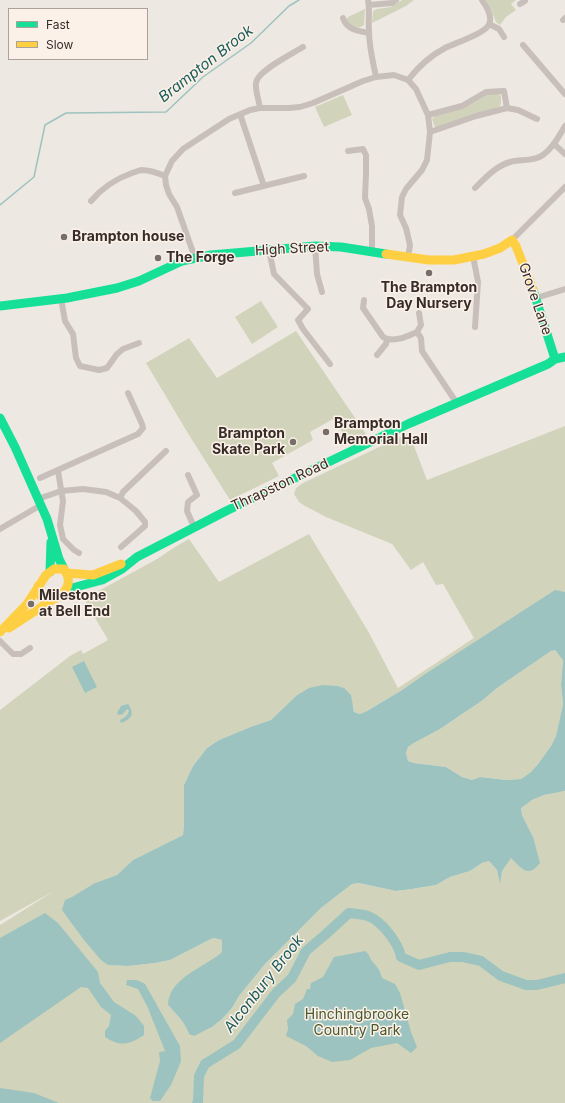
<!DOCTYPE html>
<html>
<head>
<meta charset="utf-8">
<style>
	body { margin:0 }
	#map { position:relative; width:565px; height:1103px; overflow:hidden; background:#eee8e2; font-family:Inter,sans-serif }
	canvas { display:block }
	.legend { position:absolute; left:8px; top:8px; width:140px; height:52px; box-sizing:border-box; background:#fbf1e8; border:1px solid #ada29b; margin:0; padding:5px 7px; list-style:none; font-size:12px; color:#382c28 }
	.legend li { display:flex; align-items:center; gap:8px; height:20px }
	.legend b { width:20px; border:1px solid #ada29b }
</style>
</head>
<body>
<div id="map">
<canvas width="565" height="1103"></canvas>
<ul class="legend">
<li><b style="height:5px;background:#16e098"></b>Fast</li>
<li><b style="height:5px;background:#ffcf43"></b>Slow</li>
</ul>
</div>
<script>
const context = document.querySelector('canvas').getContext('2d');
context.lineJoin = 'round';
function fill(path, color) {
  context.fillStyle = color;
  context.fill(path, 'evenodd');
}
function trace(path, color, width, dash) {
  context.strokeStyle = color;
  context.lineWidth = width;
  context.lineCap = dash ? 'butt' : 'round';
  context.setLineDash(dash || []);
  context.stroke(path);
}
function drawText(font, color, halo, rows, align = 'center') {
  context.font = font + ' Inter,sans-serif';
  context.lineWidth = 3;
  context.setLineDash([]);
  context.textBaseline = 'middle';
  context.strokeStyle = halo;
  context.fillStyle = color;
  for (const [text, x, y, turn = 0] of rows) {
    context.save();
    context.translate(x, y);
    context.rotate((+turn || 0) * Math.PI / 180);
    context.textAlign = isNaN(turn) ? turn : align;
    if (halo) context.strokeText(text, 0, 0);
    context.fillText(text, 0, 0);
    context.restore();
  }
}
const green = new Path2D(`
	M402,0H414L406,6L372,23L373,11L377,9L391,7Z
	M486,0H516L511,4L516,10L506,17L500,25L496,22L492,12Z
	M365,9L364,25C357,30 353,26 346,21L348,17Z
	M498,93L501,96V104L499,107L437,128L435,127L432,119L435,116L487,94Z
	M343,95L352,115L324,127L315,107Z
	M261,301L278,327L252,344L235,317Z
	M296,331L366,434L342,446L339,440L342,432L333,419L310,432L313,440L272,463L279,476L230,500L189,435L146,363L189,338L217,378Z
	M565,426V592L555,591L425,674L402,690L367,711L360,714L354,712L353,705L296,696L271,720L253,726L219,740L207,748L193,766L184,785V824L183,835L133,860L117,875L95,883L112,965L128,966L155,963L170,960L211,939L214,938L222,940V949L221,953L168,1005C176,1014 185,1022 189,1034L202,1032L212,1027L222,1019L232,1008L239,996L265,964L321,908L352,884L359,883L396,891L412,889L436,885L450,877L470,871L482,863L489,861L497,870L500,882L502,871L509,860L533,837L522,815L521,807L532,800L544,795L565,791V1103H0V925L54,891L0,921V710L70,656L81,650L83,654L108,640L84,599L157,559L175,547L189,539L219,582L309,534L368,631L398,688L474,638L443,584L436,585L423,562L411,570L392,544L326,517L305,506L299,502L294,494L296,488L303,483L409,433L427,480Z
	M555,650L563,659L561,685L563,704L556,736L551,746L538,764L531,772L521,779L506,780L480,777L472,780L462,777L446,767L414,763L408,761L406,753L408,747L414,743L440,729L483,700L497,688L551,651Z`);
const water = new Path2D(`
	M555,590L565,592V791L544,795L532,800L521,808L522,815L533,837L540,863C527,879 522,868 511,858L502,871L500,884L497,870L489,861L482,863L470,871L450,877L436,885L412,889L396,891L359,883L352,884L321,908L265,964L239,996L232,1008L222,1019L212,1027L194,1036L189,1034C185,1022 176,1014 168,1005C169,978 203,968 221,953L222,949V940L214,938L211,939L170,960L155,963L128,966L108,965L101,960L84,940L62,910L65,900L72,897L95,883L117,875L133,860L183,835L184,824V785L193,766L207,748L219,740L253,726L271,720L296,696L309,688L323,685L337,686L344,688L351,695L354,712L360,714L367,711L402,690L425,674ZM555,650L563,660L561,685L563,704L556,736L551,746L538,764L531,772L521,779L506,780L480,777L472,780L462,777L446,767L414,763L408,761L406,753L408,747L414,743L440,729L483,700L497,688L551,651Z
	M84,661L97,687L85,693L72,667Z
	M128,704C135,714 132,719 121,723L120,720C124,718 128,716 129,710L127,709L123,714L119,715L117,713L121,706Z
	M45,913L58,923L98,972L100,983L114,1002L136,1016L144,1026V1035C129,1045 120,1047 105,1037V1031L109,1026L111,1015L101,1007L88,988L81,987L0,1043V938Z
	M365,951C371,956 368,956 372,961C378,969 379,967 382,978L395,984L400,993L411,1032L417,1047L411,1053L397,1043L371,1048L350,1060L332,1062L318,1056L306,1046L286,1036L288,1029L287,1020L293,1014L295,1004L303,999L307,989H310L311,983L323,977L334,957Z
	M127,980H137L145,984L180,1046L181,1061L177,1071L171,1085L160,1101H153L150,1098L160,1061L159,1052L165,1051L148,1008L138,989L126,985Z
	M0,1088L34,1093L59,1103H0Z`);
const stream = new Path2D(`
	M0,205L34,177L45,125L66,113L166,112L203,77L251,43L289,6L299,0`);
const river = new Path2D(`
	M197,1103L198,1102L199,1076L205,1064L237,1044L253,1023L276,993L292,978L306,951L326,934L349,913C355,914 362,914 368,916C382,921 399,944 401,957L419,965L450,957H463L481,961L501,976L526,985H537L565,978`);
const street = new Path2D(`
	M368,0C370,10 368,21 369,31C369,47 373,62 376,77
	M520,4L525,1V0
	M369,5L392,3L396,0
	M343,18C347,30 358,31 369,33
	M563,20L565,18
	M489,24L499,29L504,37
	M523,45L565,94
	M408,80C418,67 430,56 445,48C455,43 483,34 488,26C494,18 487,7 482,0
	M260,108C259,100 255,91 256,83C257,71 292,54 303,47
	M240,114L264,186
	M428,115L462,106L486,92L504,91L507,108
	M430,132L476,116L507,108L518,110L537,119
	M554,144L565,154
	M348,151L363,149L366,155V173L365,198L369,209L372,226V251
	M475,188C485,178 496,166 510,162C520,159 533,162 543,155C553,148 559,136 565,126
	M235,193L304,176
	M91,201C102,188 115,179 132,173C135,172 138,171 141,170C149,170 158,173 165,176
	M512,240L565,187
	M315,246L317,274L322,292
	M269,250L274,274L308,309L298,320L303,329L330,364
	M473,256L478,282L475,327
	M195,258L177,207L169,194L166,185L165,176L172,161L183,149L229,119L250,110L260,108H289L300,107L313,103L363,81L376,77L394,75L408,80L416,89L428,115L430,132L427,160L422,170L406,189L402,197L400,215L406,228L410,245L408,257
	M61,298L65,321L73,334L76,358L80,366L99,370L107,368L117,354L123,349L139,343
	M536,298L565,289
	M364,300L363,308L383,337C392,343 407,337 417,332L421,338L422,351L456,402
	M417,332L421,325L419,313
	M377,355L386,344L387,340
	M58,471L63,501L60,525L63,539L74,550L79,553
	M188,475L197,495L188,502L187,511L194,527
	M40,478L138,434L143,428L142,424L128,393
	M120,498L123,492L166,451
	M38,499L61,491L83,489L106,492L120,498L136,511L145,522V526L121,547
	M0,529L41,505
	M0,641L13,654H21L30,648`);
const fast = new Path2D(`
	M533,290L555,359
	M0,306L67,298L117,288L139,281L182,261L211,255L315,246L341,247L386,254
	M0,418L15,447L47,519L59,559L64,569
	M50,572L51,542
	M64,593L72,588L102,580L122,569L137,557L226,511L408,424L548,364L555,359L565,357`);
const slow = new Path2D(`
	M386,254L429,260H454L484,254L500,248L512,240L516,246L533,290
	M67,573L93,575L121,564
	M9,628L52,600
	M0,632L27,604L46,575L54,569H64C65,572 68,575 68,578C72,596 38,613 38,586`);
const markers = [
	[64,237,4,"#786e69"],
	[158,258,4,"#786e69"],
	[429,273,4,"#786e69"],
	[326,432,4,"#786e69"],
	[293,442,4,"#786e69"],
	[31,604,4,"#786e69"]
];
const poiNames = [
	["Brampton house",72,237],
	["The Forge",166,258],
	["The Brampton",429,288,"center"],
	["Day Nursery",429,304,"center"],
	["Brampton",334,424],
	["Memorial Hall",334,440],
	["Brampton",285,434,"right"],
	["Skate Park",285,450,"right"],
	["Milestone",39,596],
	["at Bell End",39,612]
];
const streetNames = [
	["High Street",292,249,-3],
	["Grove Lane",535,299,71],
	["Thrapston Road",280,485,-25]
];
const parkNames = [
	["Hinchingbrooke",357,1015],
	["Country Park",357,1031]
];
const waterNames = [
	["Brampton Brook",206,64,-38],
	["Alconbury Brook",264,984,-52]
];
fill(green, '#d1d4ba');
fill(water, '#9cc3c0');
trace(stream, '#9cc3c0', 1.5);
trace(river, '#9cc3c0', 10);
trace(street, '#c8bfba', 6);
trace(fast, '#16e098', 9);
trace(slow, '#ffcf43', 9);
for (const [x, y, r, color] of markers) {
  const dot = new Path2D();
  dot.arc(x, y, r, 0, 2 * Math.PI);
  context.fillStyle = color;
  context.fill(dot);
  trace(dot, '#fbf1e8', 1.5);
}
drawText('bold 14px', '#382c28', '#fbf1e8', poiNames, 'left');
drawText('14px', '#382c28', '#fbf1e8', streetNames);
drawText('14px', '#4b582a', '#fbf1e8', parkNames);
drawText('italic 15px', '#1a5d5c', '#fbf1e8', waterNames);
</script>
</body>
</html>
